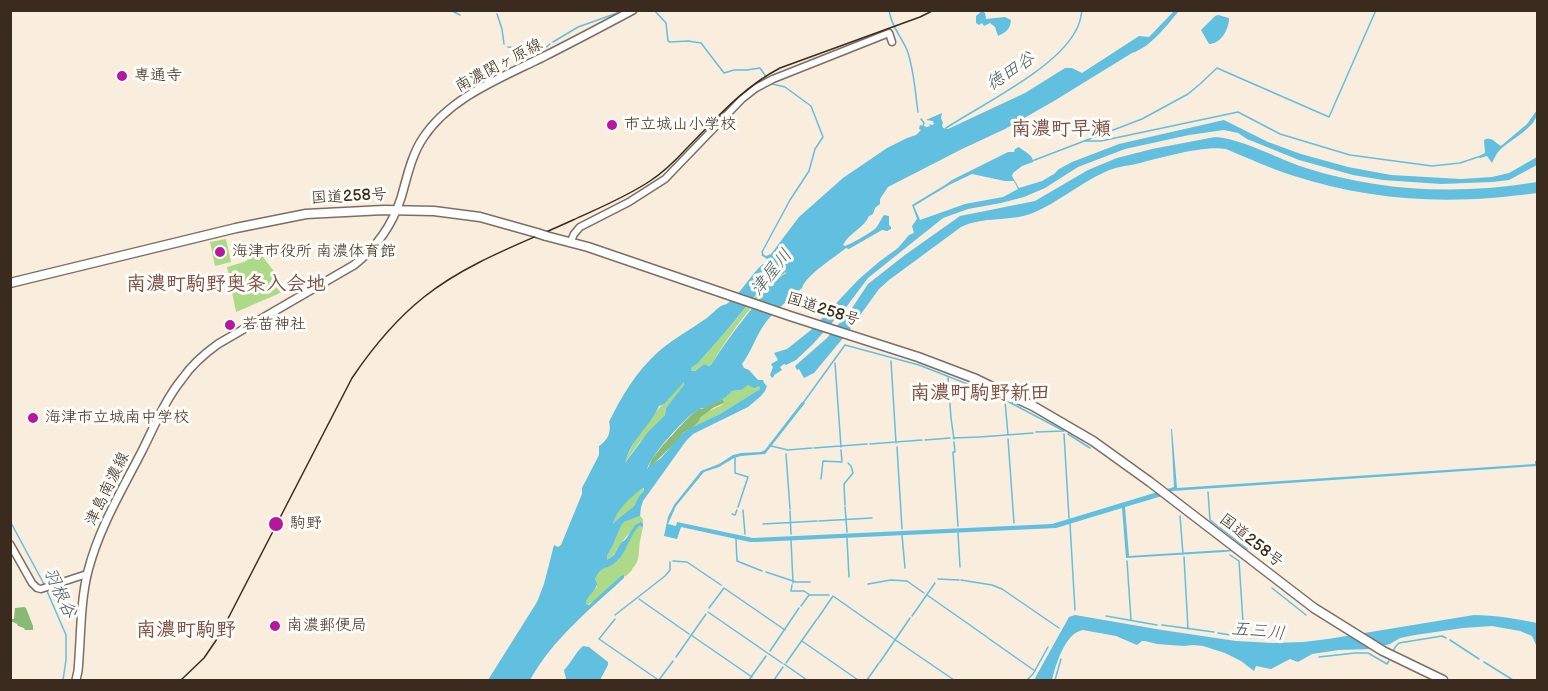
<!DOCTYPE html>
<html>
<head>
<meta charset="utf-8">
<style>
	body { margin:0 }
	#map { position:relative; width:1548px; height:691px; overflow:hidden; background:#f9eddd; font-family:"Balsamiq Sans",sans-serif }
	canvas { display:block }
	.frame { position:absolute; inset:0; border:12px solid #3b2a1e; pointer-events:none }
</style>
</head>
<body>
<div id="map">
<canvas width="1548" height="691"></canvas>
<div class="frame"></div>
</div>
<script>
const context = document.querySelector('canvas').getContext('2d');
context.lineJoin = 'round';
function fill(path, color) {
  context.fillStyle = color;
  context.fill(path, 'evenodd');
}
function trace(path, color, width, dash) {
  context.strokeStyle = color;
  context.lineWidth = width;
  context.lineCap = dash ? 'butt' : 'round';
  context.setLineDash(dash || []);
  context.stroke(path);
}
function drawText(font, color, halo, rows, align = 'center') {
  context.font = font + ' "Balsamiq Sans","Klee One",sans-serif';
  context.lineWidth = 6;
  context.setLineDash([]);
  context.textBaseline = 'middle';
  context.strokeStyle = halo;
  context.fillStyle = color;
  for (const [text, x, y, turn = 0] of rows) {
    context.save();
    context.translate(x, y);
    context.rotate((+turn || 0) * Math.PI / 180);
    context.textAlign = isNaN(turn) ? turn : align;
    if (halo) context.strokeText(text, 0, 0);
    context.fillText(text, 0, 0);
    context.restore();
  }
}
const green = new Path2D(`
	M226,239L231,262L215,266L210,242Z
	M260,253L283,283L282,291L278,294L236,312L227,267L244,262Z
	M786,272C758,295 730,333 711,365L710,366L704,364L693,372L691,368C699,363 705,355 711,348C717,341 724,334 730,327C742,313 769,274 786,272Z
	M685,382L684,385L680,391L666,408L665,415L639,443L624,464C634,435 661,405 682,383Z
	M749,385L753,387L759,386L760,389L720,414L691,429L705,413L722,405L724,403L723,399L725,397H726L732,391L741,390L745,386Z
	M641,488L644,489L639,496L634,506L619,518L613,525C615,511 630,498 641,488Z
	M640,516L643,519V522C635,528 626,535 621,544C616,551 614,556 607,560V556L613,545L621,526L624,522Z
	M639,526L643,527C642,531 641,536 640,541C638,553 641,560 632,569V570L626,576L620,577L596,600L587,605L586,603L588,596L597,587C596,585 595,580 595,577C598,567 612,567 618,560C627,549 629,535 639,526Z`);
const forest = new Path2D(`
	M723,399L724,403L713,408L701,417L698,422L691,429L684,432L678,440L647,470L652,459L663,445L686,420L698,409H702Z
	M24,607L26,608L33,626V630H25L24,628L18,626L17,624L11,621V619H14L15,608Z`);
const water = new Path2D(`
	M982,11L985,13L986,19L1005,17L1011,20C1010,30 1006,32 998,36L995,27L990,23L984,26L982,23L979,25L976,23V16Z
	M1174,11H1179C1167,25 1151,47 1132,53L1054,101L1005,129L962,149L888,187L880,199V204L875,208L873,214L869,216C864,228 849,233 843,245L845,246C851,244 872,232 876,228C879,224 881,219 884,215L889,216V225L891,227V229L887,231L882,230L849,249L846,248C834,258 806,275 802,288C790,299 776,309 766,322C756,335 752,351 742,364L744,368L749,370L758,380H763L764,383L767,386L765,391L761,396L748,407L693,434L686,441L643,501L641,507L640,516L624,522L621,526L613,545L607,556V560L614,555L621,543L626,539L635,525L641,522L643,523V527L639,526C629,536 626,554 616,562C607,570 601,565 595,579L597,583C596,592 587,594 586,604L589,605L621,576L624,575V578C589,610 553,639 530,680H488L537,602L544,584L554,545L558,547L561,545L582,494V488L599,455V446C607,441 612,432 609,422C621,397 636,372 658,352C673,339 691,329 707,318C712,314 716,309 721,306C727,303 725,306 729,302C743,291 750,275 763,264L768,266L770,265V261L761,255L763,254L766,256L771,254L799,217L843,178L887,148L907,138L916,135L921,130L919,129L920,125L927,127L930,126L929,124L932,125L934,124L933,121L926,120L942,113L941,118L943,123L942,125L943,128L948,129L1025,93L1065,68H1072L1082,73L1139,36L1149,37ZM786,272V273C772,282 763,294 753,307C738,326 724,344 711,365L709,366L704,364L695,371H692L691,368L698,363L728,329L758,292L774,278ZM684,382V385L666,408L665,415L648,432L625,463C631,439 649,428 659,406L664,404ZM748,385L754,388L759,386L760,389L720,414L685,431L660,459L652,464L647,469C653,453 681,422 696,411C700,408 700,409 705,408C714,404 726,399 732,391L741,390ZM644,488V490L639,496L634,506L619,518L613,524C616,511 630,498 641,489Z
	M1218,15L1229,18C1229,29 1221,44 1209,44L1201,30L1215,16Z
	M1537,110C1539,127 1510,139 1499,151C1496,154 1494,159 1492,163L1487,156L1480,158L1477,157L1485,153L1484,140C1492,136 1495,143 1501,146L1527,124Z
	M1224,120L1268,142L1301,154L1348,167L1391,175L1461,179L1492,177L1509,173L1537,157V165L1509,180L1492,182L1441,184L1383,180L1353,175L1299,160L1247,139L1238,133L1224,130L1189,135L1125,149L1078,167L1045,188L1024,197L1001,203L968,209L943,218L868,278L847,306L813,344L796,360L786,365L784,364L780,367L782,370L774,375V376L772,378L770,375L773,367L771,364L778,360L774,353L787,349L811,330L858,280L880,261L898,248L909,235L914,233L912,226L917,219L912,205L945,185L952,180L1008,152H1014L1015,149L1019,147C1024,152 1033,154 1033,162L1022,166L1013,173L1012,176L1019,188L1042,181L1054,174L1059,169L1072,162L1119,144ZM972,174L1005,181H1014L1018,189L1003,197L965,204L920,220L914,206L949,185Z
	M1215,137C1243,139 1278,159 1306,168C1381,192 1460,195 1537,182V193C1451,205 1375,202 1291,175C1269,168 1248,158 1226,149C1204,145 1160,158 1136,164C1126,166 1115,167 1105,172C1080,183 1059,202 1033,213C1010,222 983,216 961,227L889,280L879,289L848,332L814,373L804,378L799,369L797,370L795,366L827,338L852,308L868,284L905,255L960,216L1035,201L1088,170L1117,158L1152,149Z
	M802,402L805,403L765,454L741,456L734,458L719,467L704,472L676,506L668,524L676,526L677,522L753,538L1052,524L1174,487L1171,429H1172L1177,488L1535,464V461H1537V466L1172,491L1169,494L1125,507L1129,556L1223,550H1233V551L1224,552L1126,558L1122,508L1056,528L756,542H750L681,527L677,539L664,536L668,517L674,505L701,471L719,464L733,455L741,453L761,452L765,450Z
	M1075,615L1162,630L1236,641L1273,643L1303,642L1328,639L1474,615C1495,615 1517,619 1537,623V647L1532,636L1520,631L1492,626L1463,628L1415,635L1400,638L1390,644L1373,649L1339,650L1312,654L1298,662L1290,659L1271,669L1256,666L1254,671L1241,661L1225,653L1203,646L1193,645L1184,646L1157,644L1145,641H1142L1137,645L1116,636L1083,630C1065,633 1056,664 1052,680H1034L1069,617Z
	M583,646L589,647L608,662V665L600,680H558L566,679L564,670C572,662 575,653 583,646Z`);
const stream = new Path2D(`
	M356,10H368
	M404,10H413
	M450,10L460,15
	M654,10L666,23L668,41L670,42L688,41L701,43L724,73L734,70H747L760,68L767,78
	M889,10C891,26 901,36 907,50C914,69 915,91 918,112
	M497,14L502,29L504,44
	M553,42L578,27L623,11
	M508,47L541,52
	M544,49L550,44
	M921,119L924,123L923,126
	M946,128C983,104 1055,69 1075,32C1079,26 1081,18 1082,10
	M1085,141H1101L1238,112L1280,134L1350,155L1432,166L1460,163L1478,157
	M1032,161L1142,119L1188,94L1200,84L1217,68L1329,117L1376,10
	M763,255L762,252L790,200L809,171L815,149L823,137L811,106L785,87L772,84
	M891,361L896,443
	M835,363L841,447
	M948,378L951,418L954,439
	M978,388L1005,400L1064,431
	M1005,401L1008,435
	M803,403L845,345L919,365L975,387
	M1036,432L1063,431
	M1064,434L1069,518
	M1068,434L1090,448
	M980,437L1033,433
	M953,438L979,437
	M1008,439L1014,523
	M925,440L950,438
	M954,442L955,452H953L958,526
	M870,444L922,440
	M771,446L788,450L812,448
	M897,447L902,529
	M814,448L867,444
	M786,454L790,509
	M735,458V473L748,477L738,507
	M821,479L823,461L842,462L841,450
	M1208,492L1210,520L1247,549
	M845,505L844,484L853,473L851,466L848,463
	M845,507L847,532
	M743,510L745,534
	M790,511L791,534
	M732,514L735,515L737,510
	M1180,516L1183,554
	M10,521L45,586
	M819,521L872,518
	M763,524L817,521
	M1070,524L1075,610
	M958,533L960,567
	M902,535L905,568
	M847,538L849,577
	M736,539L737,561L762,571
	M791,540L793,583
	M1230,555L1239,561L1244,637
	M1184,557L1188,629
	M673,561L687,562L721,585
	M1127,561L1131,620
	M766,572L796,582H810
	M938,579L959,580
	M961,580L992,585L1002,589L1059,628
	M868,584L891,580L907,581L924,593
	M792,585L791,591H804L810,595H829
	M1272,588L1306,615
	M47,591L66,635V660L63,680
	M927,595L987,637
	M639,599L689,634
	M801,606L809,595
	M709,608L724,588L785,630
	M708,612L782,663
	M615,615L665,576L670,570V562
	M912,616L935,583
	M1106,616L1157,625
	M818,618L833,596L893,638
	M615,619L599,639L657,679
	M1162,625L1214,632
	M1218,633L1244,637L1270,639
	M691,635L752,677
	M988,638L1035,671
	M894,639L954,680
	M1450,640L1479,659
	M802,641L858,680
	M770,651L799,608
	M1393,651L1396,646L1399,643L1442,636L1446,638
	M676,657L706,614
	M1319,657L1355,653H1368L1387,664L1389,661
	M880,662L910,618
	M1484,662L1513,680
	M786,663L817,619
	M784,664L807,680
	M659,680L673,661
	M749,680L766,656
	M774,680L783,667
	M867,680L879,663
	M1027,680L1033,674L1048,647
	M1055,680L1061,659`);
const secondary = new Path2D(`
	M570,243L574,234L580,227L629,202L665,179L742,99L756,88L773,79L889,33L892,42
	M10,544L32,583L37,588L41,589L87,574`);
const primary = new Path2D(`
	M76,680L78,671C81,639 80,602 88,571C99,528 122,490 142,451C154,427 165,400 182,379C191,366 204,354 218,344L354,265C377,247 392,226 401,198C407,178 411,156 423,138C450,97 501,78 543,57C573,42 603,26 633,10`);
const highway = new Path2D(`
	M546,236L588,247L790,316L918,357L976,379L1005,393L1033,406L1093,441L1150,482L1314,608L1383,651L1443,680
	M10,283L236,228L306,214L384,210L434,211L480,217L537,233`);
const rail = new Path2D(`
	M181,680L204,658L219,636L352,378C373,347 395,320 424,297C468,262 523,243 573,220C599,208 626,197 650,181C664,172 676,160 687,148C717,118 742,88 780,68L920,17L934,10`);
const highwayBridge = new Path2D(`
	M537,233L546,236`);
const markers = [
	[122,76,6,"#b5179e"],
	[612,125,6,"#b5179e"],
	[220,252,6,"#b5179e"],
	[230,325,6,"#b5179e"],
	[33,418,6,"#b5179e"],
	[276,524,8,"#b5179e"],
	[275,626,6,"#b5179e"]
];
const streetNames = [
	["南濃関ヶ原線",499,66,-28],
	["国道258号",349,197,-3],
	["国道258号",823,310,18],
	["津島南濃線",108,489,-64],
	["国道258号",1251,541,38]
];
const poiNames = [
	["専通寺",134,76],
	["市立城山小学校",624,125],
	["海津市役所 南濃体育館",232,252],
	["若苗神社",242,325],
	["海津市立城南中学校",45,418],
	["駒野",290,524],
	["南濃郵便局",287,626]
];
const waterNames = [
	["徳田谷",1011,72,-33],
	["津屋川",772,273,-51],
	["羽根谷",59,593,65],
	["五三川",1258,632,6]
];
const quarterNames = [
	["南濃町早瀬",1061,130],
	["南濃町駒野奥条入会地",226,285],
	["南濃町駒野新田",980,394],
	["南濃町駒野",186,631]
];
fill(green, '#acda88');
fill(forest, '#89ba74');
fill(water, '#61bfdf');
trace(stream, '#61bfdf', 1.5);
trace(secondary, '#7e6e61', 9);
trace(primary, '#7e6e61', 10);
trace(highway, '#7e6e61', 11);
trace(secondary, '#fff', 6);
trace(primary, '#fff', 7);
trace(highway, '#fff', 8);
trace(rail, '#3b2a1e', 1.5);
trace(highwayBridge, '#7e6e61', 11, []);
trace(highwayBridge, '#fff', 8);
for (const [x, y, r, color] of markers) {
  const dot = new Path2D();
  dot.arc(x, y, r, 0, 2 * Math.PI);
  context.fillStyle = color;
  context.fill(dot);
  trace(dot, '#fdfcf7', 2);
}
drawText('16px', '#3b2a1e', '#fdfcf7', streetNames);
drawText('16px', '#3b2a1e', '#fdfcf7', poiNames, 'left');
drawText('italic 18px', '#485e62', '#fdfcf7', waterNames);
drawText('bold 20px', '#7a4f46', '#fdfcf7', quarterNames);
</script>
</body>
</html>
